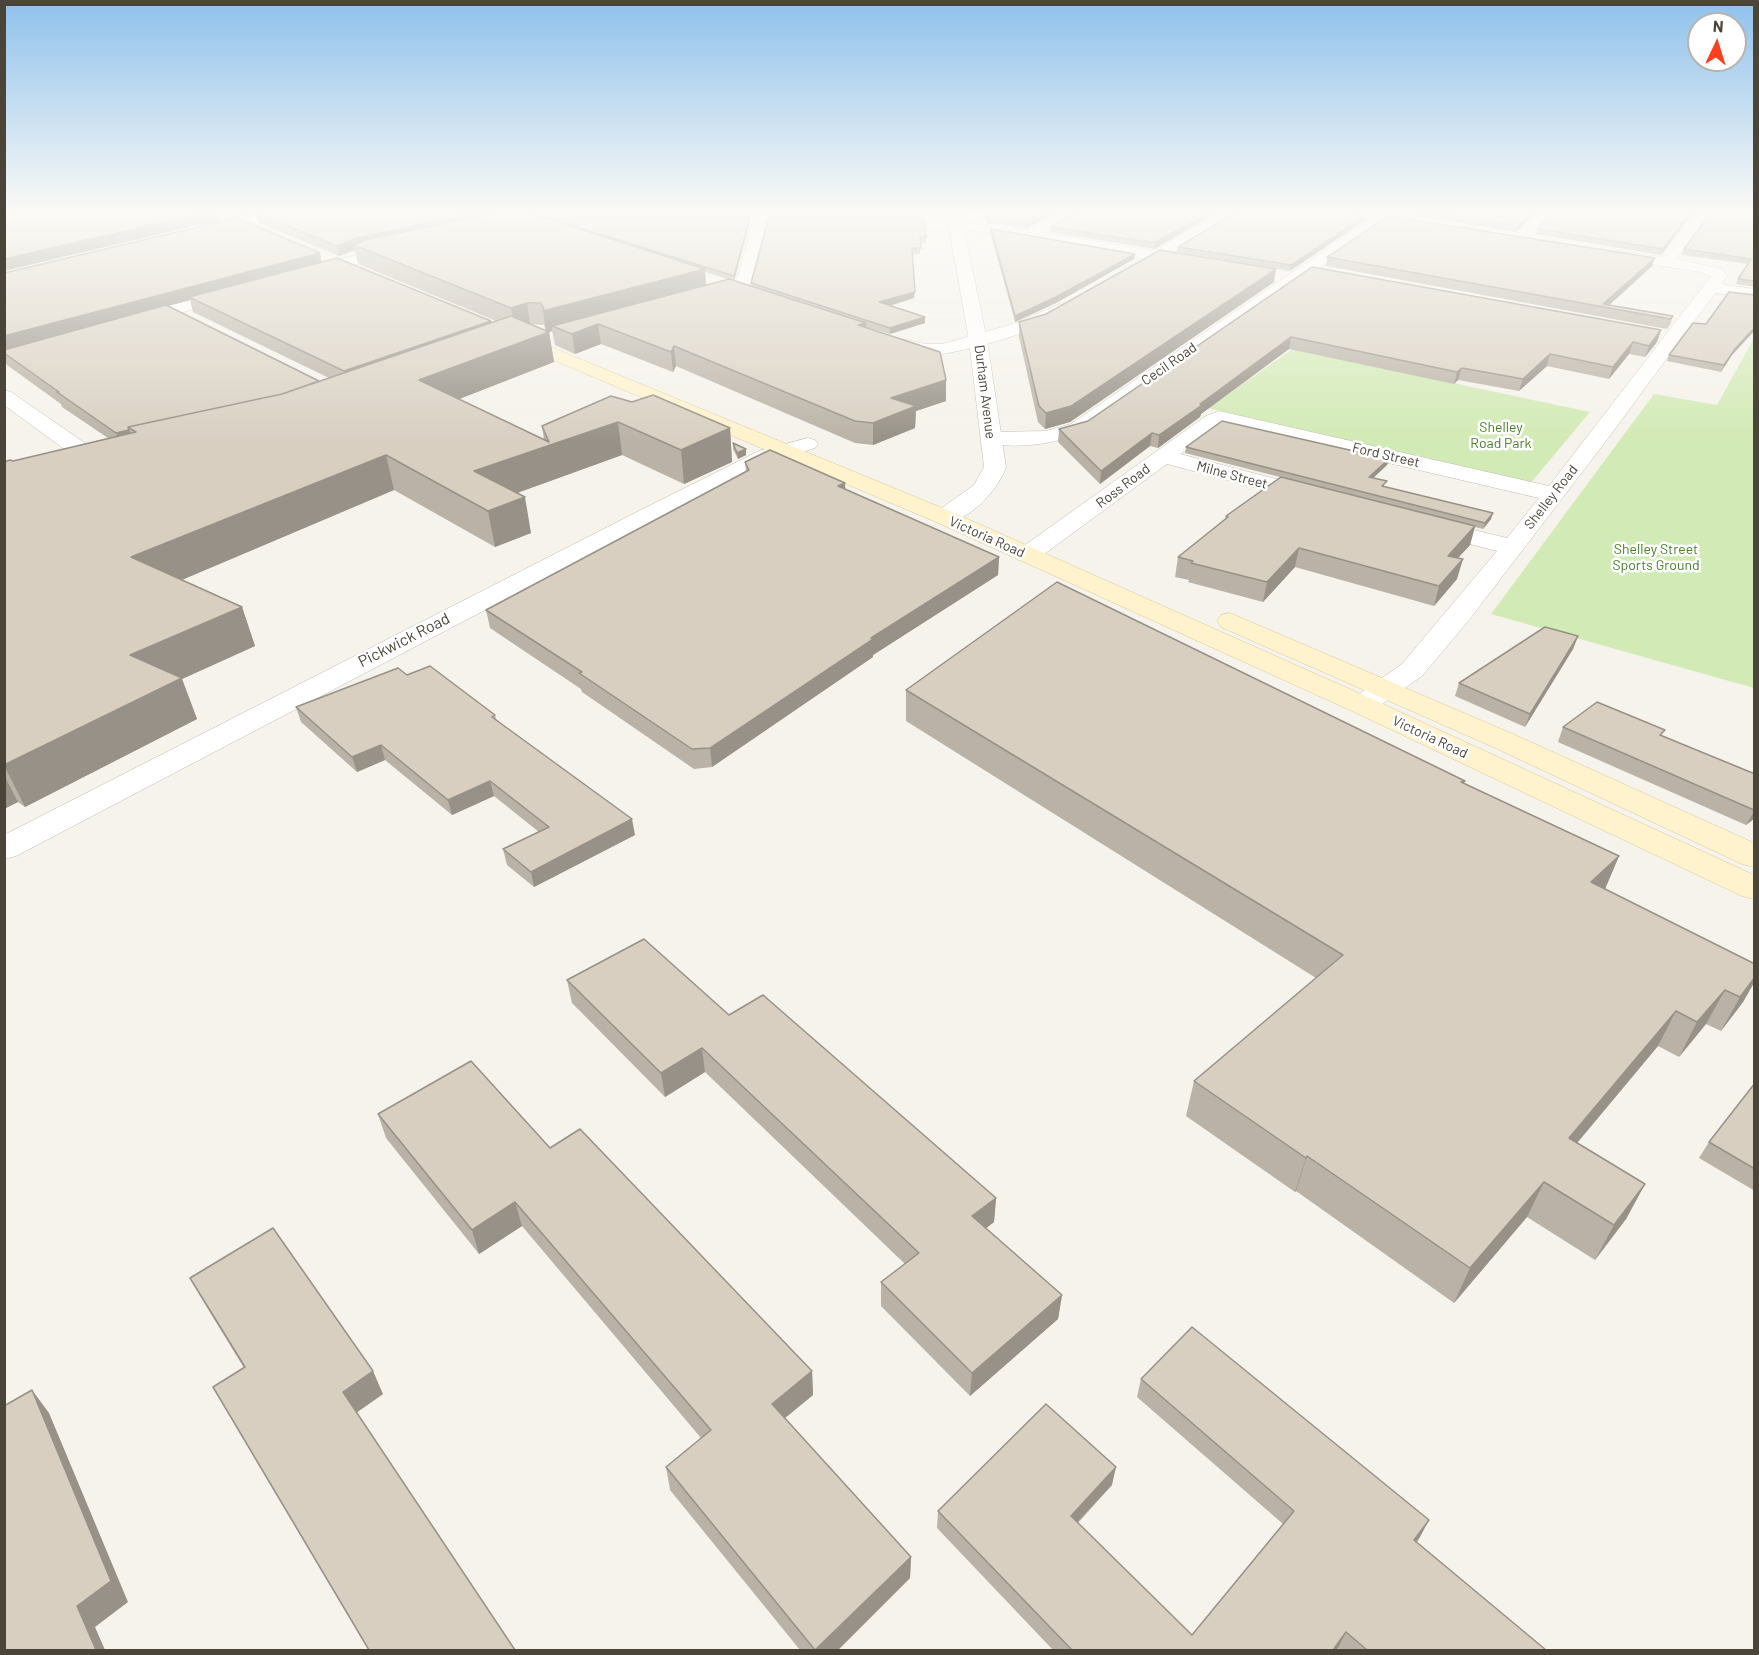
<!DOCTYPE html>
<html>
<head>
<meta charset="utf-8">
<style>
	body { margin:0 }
	#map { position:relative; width:1759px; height:1655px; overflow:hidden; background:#f6f3ec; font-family:Barlow,sans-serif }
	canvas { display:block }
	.frame { position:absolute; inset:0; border:6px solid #4b4439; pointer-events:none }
	.north { position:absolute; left:1687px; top:12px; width:60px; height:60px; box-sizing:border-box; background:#fff; border:2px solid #b7b4b0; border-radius:50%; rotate:4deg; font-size:16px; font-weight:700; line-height:24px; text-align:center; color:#4b4439 }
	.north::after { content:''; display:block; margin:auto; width:21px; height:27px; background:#fc3f1d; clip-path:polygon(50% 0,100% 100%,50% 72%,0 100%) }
</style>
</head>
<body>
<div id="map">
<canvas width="1759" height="1655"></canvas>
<div class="frame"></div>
<div class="north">N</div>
</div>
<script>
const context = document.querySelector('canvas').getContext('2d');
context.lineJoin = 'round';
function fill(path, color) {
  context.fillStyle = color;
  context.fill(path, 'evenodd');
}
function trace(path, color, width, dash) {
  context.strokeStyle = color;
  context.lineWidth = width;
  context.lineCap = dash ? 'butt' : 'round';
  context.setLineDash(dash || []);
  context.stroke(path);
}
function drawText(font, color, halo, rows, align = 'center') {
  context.font = font + ' Barlow,sans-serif';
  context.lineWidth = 5;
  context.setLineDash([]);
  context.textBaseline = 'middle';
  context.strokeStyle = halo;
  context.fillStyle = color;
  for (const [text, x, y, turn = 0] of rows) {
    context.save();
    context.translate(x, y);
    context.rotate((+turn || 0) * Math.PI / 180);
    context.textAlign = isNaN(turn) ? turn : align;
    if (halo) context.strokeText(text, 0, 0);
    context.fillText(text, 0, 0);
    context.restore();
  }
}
const green = new Path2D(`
	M1754,338V688L1491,614L1654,394L1717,405Z
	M1293,349L1590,412L1529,485L1208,408Z`);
const minor = new Path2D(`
	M756,210L954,212L961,216L954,220H767L749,289L702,303L694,298L696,295L736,283L753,220H553L498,228L491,224L498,220L553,212Z
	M1069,210H1087L1043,233L1154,251L1227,210H1244L1170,254L1173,257L1170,260L1159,261L1126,278L1118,273L1120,270L1142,258L989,232L956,230L949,226L956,222L1026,230Z
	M1333,210L1380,213L1384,210H1400L1395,215L1430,221L1437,225L1430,229L1385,222L1085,432C1055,444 1015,450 984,442L981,438L984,434L991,432L1046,431L1071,424L1370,219L1340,214Z
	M1542,210H1557L1525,242H1515L1513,239L1515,236Z
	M1698,210H1712L1676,259L1722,269L1727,276L1721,284L1754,289V299L1715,293L1609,437L1469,620L1422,676L1372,711L1362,714L1352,711L1347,705L1352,699L1402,664L1497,551L1420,531L1416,526L1420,521L1428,519L1507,538L1539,498L1221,424L1180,454L1322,491L1325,496L1322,501L1314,503L1167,464L1036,560L1027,562L1018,560L1015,555L1018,550L1206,416L1219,411L1549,486L1711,276L1701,272L1611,258L1604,254L1611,250L1662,257Z
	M1744,210H1754V215L1746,213Z
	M254,214L259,215L261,218L259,221L201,233L194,229L196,226Z
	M401,242L406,243L408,246L406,249L304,280L296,275L298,272Z
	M234,288L240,290L242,293L240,296L130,327L124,326L121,322L124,318Z
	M1060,304L1068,309C1055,328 957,354 933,355C916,356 899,350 883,345L880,341L883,337L889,336L925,344H942L1013,324Z
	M4,390L11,392L105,457L108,462L105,467L97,468L89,467L4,405Z
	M808,438L815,440L818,444L815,448L775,461L649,524L16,856L4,859V835L633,514L759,451Z`);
const tertiary = new Path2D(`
	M946,210H960L987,340L1006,467C998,491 963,529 936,522L932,517L936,512L974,485L984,467L969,340Z`);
const secondary = new Path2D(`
	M202,210H221L376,274L378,277L370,282L364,280Z
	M512,331L952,512L1372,699L1754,875V899L1742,896L1352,711L936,522L506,340L503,336L506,332Z
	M1230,613L1513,734L1754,843V867L1742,864L1491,746L1221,627L1217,621L1221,615Z`);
const wall = new Path2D(`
	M227,210H548L528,212L548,219V218L750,217V222L734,281L752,286L751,283L769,217L926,237V243H920V254H912L914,298L889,306L925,317V323L890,334L866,327V328L946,380V401L916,411L915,428L873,445L855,443L676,366L673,372L601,344L575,354L555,345L552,331L549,332L554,362L459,399L544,440L542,426L611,396L730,428L732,462L684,484L622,455L517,493L531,533L495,547L394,490L182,580L242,607L255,646L182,679L197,719L25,807L18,802L4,809V462L13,461L108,438L62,407L61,404L7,365L4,360V273L322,262L491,323L496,321L358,264L355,250L339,256L259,223L257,213L239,215ZM705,272L728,279L706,285ZM190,300L193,312L329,378L319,381L166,306ZM529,324L544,325L546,331Z
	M983,210H1063L1026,228L987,223Z
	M1222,210L1154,249L1050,232V227Z
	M1400,210H1539L1516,232L1400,213Z
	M1695,210L1661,255L1536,234L1537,229Z
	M1755,211V287L1736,284L1738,279L1748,264L1682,255L1684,249Z
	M1365,220L1290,271L1177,252L1178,247Z
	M991,229L1135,254L1134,259L1056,303L1015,322L991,235Z
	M1327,257L1652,266L1609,305L1673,316L1670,325L1667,329L1326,266Z
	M1312,267L1661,330L1657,342L1645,357L1629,354L1609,379L1547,366L1519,391L1458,380L1454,384L1289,349L1201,414L1200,417L1158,448L1150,446L1100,484L1058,442L1059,429L1088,421Z
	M1274,282L1070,422L1045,429L1038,422L1019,337V322Z
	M1755,295V330L1732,355L1721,372L1667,361L1669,355L1706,324Z
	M733,443L746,449V455L738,459L733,449Z
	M1186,447L1389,459L1387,465L1373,478L1386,487L1491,519L1483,529L1475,527L1470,545L1458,558L1457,579L1434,606L1295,567L1263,602L1188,582L1189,580L1175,577L1178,557L1225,519L1226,516L1280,477L1185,453Z
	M745,462L845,483V489L999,557L998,575L873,655V657L712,767L694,769L582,692L581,689L490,628L486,610L746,472Z
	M1578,636L1573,649L1525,727L1455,696L1459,683Z
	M407,675L495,715L496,719L635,835L534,887L507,865L503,849L539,832L494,796L452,815L385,760L357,772L301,722L296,707Z
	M906,690L1465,781L1464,784L1619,856L1605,889L1755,964V981L1743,1002L1721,1031L1706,1024L1679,1057L1658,1046L1577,1143L1645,1184L1626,1219L1595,1260L1527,1217L1454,1303L1296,1191L1295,1192L1186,1116L1194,1081L1316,978L906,721Z
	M1563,727L1755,774V818L1746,825L1558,742Z
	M567,980L729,1015L996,1198L994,1222L986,1228L1062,1295L1058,1319L970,1396L881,1306V1282L905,1264L705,1072L665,1097L572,1003Z
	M1755,1083V1191L1699,1158L1709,1142Z
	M378,1114L550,1148L812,1371L813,1395L785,1418L911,1557L910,1578L838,1650H800L670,1490L666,1467L701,1438L522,1226L479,1254L386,1138Z
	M190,1278L383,1394L356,1413L244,1368L203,1301Z
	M1141,1379L1420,1537L1417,1542L1546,1650H1340L1338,1648L1337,1650H1053L937,1528L938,1511L1112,1485L1078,1523L1192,1635L1283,1524L1137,1397Z`);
const shadedWall = new Path2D(`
	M4,210H22L4,215Z
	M216,210L219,220L4,271V259Z
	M238,210H259V213L239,215Z
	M487,210H548L522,213L354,245L355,250L339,256L337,246L356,238Z
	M1053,210H1063L1026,228V223Z
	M1214,210H1222L1154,249V243Z
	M1535,210H1539L1516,232L1518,226Z
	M1693,210H1695L1661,255L1663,249Z
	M1366,215L1365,220L1290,271L1291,265Z
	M750,217V222L734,281V276Z
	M320,253L322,264L189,297L190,300L4,350V336Z
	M1135,254L1134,259L1056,303L1015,322V316Z
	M1655,258L1652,266L1606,308L1603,304Z
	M705,269L706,289L552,326V331L546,333L543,311Z
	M1276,269L1274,282L1070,422L1045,429L1046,413Z
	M915,292L914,298L879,309V302Z
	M527,303L530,324L515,329L511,308Z
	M925,317V323L890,334V328Z
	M491,321L494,336L348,388L344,371Z
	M866,323V342L858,325Z
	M598,324L601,344L575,354L572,334Z
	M1755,327V330L1732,355L1721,372L1724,365L1735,349Z
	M1661,330L1657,342L1645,357L1649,346Z
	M549,332L554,362L426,412L419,380Z
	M1291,337L1289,349L1201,414L1200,417L1158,448L1159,435Z
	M1633,342L1629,354L1609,379L1613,367Z
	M674,346L676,366L673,372L671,352Z
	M1550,354L1547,366L1519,391L1523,379Z
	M1462,368L1458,380L1454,384L1457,372Z
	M946,380V401L916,411L915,428L873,445V423L891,398Z
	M618,422L622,455L481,506L474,471Z
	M730,428L732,462L684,484L681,450Z
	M129,430L135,445L122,448L116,433Z
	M1152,433L1150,446L1100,484L1101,471Z
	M746,449V455L738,459L737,453Z
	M386,455L394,490L146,595L131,557Z
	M1389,459L1387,465L1368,483L1369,477Z
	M845,483L846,499L838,486Z
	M525,497L531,533L495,547L488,511Z
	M1493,513L1491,519L1483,529L1485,523Z
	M1475,526L1470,545L1442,575L1448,556Z
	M1299,548L1295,567L1263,602L1267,582Z
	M999,557L998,575L873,655V657L712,767L710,748L871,638Z
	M1463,559L1457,579L1434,606L1439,586Z
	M242,607L255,646L182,679L197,719L25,807L4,765L130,655Z
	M1578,636L1573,649L1525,727L1530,714Z
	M381,745L385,760L357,772L352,757Z
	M4,775L18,802L4,809Z
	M490,781L494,796L452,815L448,800Z
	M1755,810V818L1746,825Z
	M632,819L635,835L534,887L531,872Z
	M1619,856L1605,889L1591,882Z
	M1755,977V981L1743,1002L1721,1031L1740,997Z
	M1725,990L1706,1024L1679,1057L1697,1022Z
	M1676,1011L1658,1046L1552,1173L1569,1138Z
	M702,1048L705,1072L665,1097L661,1073Z
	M1307,1156L1296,1191L1295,1192L1306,1158Z
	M1544,1182L1527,1217L1454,1303L1470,1268Z
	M1645,1184L1626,1219L1595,1260L1614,1225Z
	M996,1198L994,1222L971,1240L972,1216Z
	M515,1202L522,1226L479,1254L472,1230Z
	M1062,1295L1058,1319L970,1396L972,1373Z
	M373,1371L383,1394L353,1415L343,1392Z
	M812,1371L813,1395L774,1427L772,1404Z
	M32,1390L49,1413L128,1602L95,1627L105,1650H96L77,1606Z
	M1116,1467L1112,1485L1067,1533L1071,1516Z
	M1429,1520L1420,1537L1405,1557L1414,1540Z
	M911,1557L910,1578L838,1650H815Z
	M1346,1632L1337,1650H1333Z`);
const building = new Path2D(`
	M31,210H216L4,259V216Z
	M260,210H487L356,238L337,246L256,213Z
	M509,210H525L527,212L705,269L543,311L544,309L541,303H527L511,308L354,245L365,240Z
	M985,210H1053L1026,223L988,218Z
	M1082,210H1214L1154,243L1050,227Z
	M1240,210H1338L1366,215L1291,265L1178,247Z
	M1412,210H1535L1518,226Z
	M1556,210H1693L1663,249L1537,229Z
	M1713,210H1747L1755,211V281L1738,279L1751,259L1684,249Z
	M1388,216L1655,258L1603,304L1673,316L1670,319L1327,257Z
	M750,217L734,276L548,218Z
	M769,217H924L926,237H920L921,248H912L915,292L879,302L925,317L890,328L751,283Z
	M236,218L320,253L4,336V273Z
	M991,229L1135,254L1056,297L1015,316Z
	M1160,250L1276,269L1071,406L1046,413L1039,406L1019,322L1046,314Z
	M337,258L491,321L344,371L189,297Z
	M1312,267L1661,330L1649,346L1633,342L1613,367L1550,354L1523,379L1462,368L1457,372L1291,337L1200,404L1202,405L1159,435L1152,433L1101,471L1059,429L1088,421Z
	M729,279L866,323L858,325L940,352L946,380L891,398L916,406L873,423L855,421L674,346L671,352L598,324L572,334L552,326Z
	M1729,292L1755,295V327L1735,349L1724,365L1669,355L1693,323L1706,324Z
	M166,305L319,381L282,394L128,427L129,430L116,433L57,392H59L4,353V350Z
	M511,316L549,332L419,380L549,442L542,426L611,396L632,402L653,395L730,428L681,450L618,422L474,471L525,497L488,511L386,455L131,557L242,607L130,655L182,678L4,765V462L10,460L13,461L136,432L128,427L282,394Z
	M1222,421L1389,459L1369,477L1387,481L1382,486L1493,513L1485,523L1186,447Z
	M733,443L746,449L737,453Z
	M770,450L845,483L838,486L999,557L871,638L873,639L710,748L692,749L579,673L582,672L486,610L749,470L745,462Z
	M1281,477L1475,526L1448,556L1463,559L1439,586L1299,548L1267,582L1191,563L1193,561L1178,557L1228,517L1226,516Z
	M1057,582L1465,781L1461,782L1619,856L1591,882L1755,964V977L1740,997L1725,990L1697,1022L1676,1011L1569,1138L1645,1184L1614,1225L1544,1182L1470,1268L1307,1156L1306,1158L1194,1081L1343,955L906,690Z
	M1545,627L1578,636L1530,714L1459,683Z
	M430,666L495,715L492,717L632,819L531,872L503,849L549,827L490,781L448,800L381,745L352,757L296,707L398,668L407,675Z
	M1597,702L1665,730L1660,735L1755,774V810H1754L1563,727Z
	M644,939L729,1015L763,995L996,1198L972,1216L1062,1295L972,1373L881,1282L919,1253L702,1048L661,1073L567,980Z
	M471,1061L550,1148L580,1129L812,1371L772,1404L911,1557L815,1650L666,1467L711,1430L515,1202L472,1230L378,1114Z
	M1755,1083V1169L1709,1142Z
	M273,1228L373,1371L343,1392L515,1650H369L213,1387L245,1367L190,1278Z
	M1192,1327L1429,1520L1414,1540L1546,1650H1367L1346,1632L1333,1650H1072L938,1511L1046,1404L1116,1467L1071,1516L1192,1635L1294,1511L1141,1379Z
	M32,1390L111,1581L77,1606L96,1650H4V1406Z`);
const farStreetnames = [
	["Cecil Road",1169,364,-35],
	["Durham Avenue",985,392,83],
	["Ford Street",1386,455,13],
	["Milne Street",1232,475,15],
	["Ross Road",1123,486,-37],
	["Shelley Road",1551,497,-52],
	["Victoria Road",987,537,24],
	["Victoria Road",1430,737,25]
];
const farParknames = [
	["Shelley",1501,427],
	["Road Park",1501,443],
	["Shelley Street",1656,549],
	["Sports Ground",1656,565]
];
const streetNames = [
	["Pickwick Road",404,640,-27]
];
fill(green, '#d2eab5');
trace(minor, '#c2bbae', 1);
trace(tertiary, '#c2bbae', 1);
trace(secondary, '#d6c79b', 1);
fill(minor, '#fff');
fill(tertiary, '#fff');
fill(secondary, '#fff3cd');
fill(wall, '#bab2a6');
fill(shadedWall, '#979187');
fill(building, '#d8cfc1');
trace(building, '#979187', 1.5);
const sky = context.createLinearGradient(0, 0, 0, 442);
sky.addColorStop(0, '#8fc1ec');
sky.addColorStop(0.48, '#fbfaf6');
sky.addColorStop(1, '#fbfaf600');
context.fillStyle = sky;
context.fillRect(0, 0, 1759, 442);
drawText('14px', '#4b4439', '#fff', farStreetnames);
drawText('14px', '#4a7f2a', '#fff', farParknames);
drawText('16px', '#4b4439', '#fff', streetNames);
</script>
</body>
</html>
